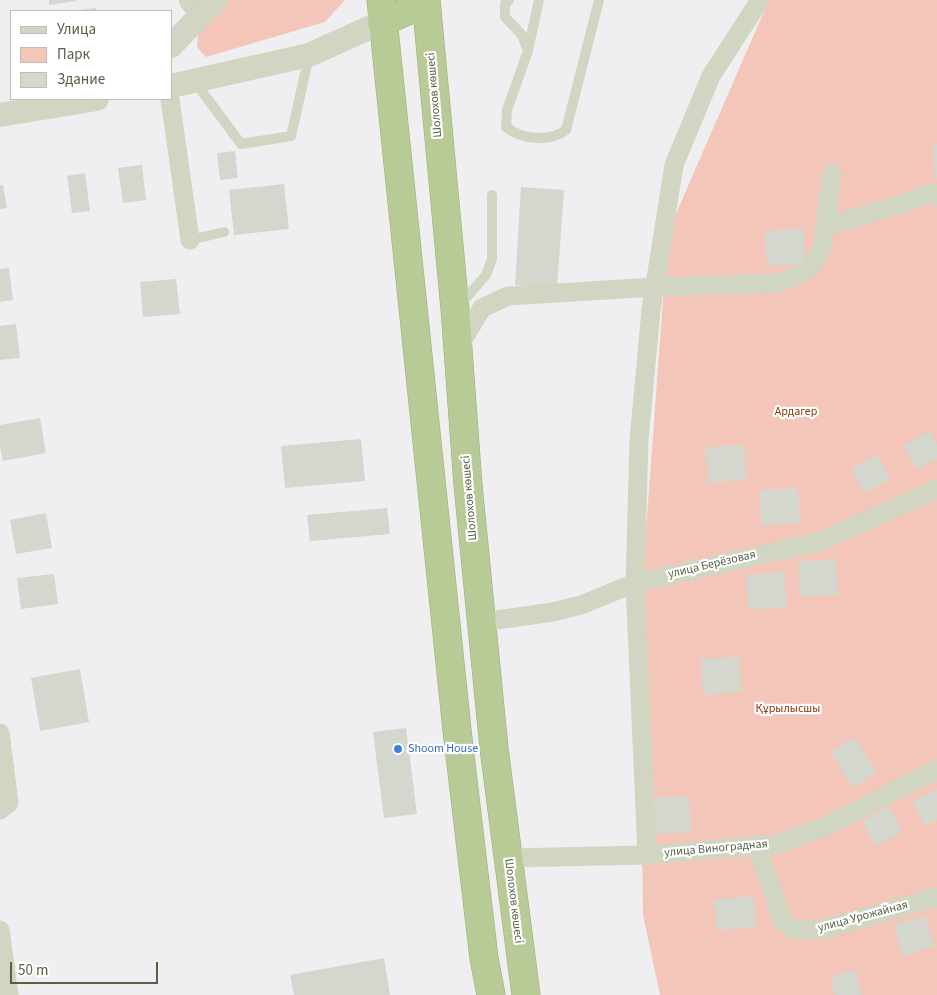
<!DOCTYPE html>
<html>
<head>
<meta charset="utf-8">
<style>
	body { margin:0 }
	#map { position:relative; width:937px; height:995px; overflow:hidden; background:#efeff2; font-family:"Source Sans 3",sans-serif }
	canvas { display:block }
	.legend { position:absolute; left:10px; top:10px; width:162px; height:90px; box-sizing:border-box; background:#fff; border:1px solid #bcbfb5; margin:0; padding:6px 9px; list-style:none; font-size:15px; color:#575f45 }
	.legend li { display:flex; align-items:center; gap:10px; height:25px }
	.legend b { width:25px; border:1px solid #bcbfb5 }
	.scale { position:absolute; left:10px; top:962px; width:148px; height:22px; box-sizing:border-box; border:2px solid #575f45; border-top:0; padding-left:6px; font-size:15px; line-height:18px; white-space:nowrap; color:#575f45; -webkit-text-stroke:4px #fff; paint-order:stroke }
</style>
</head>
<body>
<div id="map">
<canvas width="937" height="995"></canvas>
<ul class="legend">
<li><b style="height:6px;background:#d0d6c1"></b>Улица</li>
<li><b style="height:14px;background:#f4c6b9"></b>Парк</li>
<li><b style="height:14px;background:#d3d7cd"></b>Здание</li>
</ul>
<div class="scale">50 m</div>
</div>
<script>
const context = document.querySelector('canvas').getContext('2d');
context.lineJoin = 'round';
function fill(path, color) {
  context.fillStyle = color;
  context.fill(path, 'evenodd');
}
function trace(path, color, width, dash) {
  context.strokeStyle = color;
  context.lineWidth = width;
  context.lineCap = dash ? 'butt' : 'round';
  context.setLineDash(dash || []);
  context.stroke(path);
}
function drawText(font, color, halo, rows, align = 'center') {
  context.font = font + ' "Source Sans 3",sans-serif';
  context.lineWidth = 4.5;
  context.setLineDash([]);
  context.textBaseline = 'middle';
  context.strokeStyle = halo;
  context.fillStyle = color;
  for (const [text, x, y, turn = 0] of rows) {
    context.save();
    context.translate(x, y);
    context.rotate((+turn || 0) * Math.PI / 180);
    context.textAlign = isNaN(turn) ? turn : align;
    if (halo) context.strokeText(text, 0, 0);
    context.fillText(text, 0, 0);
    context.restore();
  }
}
const green = new Path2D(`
	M227,0H345L325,22L206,57L197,47L198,33Z
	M769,0H937V995H660L643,915L639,624L668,232Z`);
const building = new Path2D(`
	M49,0H76V1L49,5Z
	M96,8L97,11H79V10Z
	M937,143V179H935L933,144Z
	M235,151L238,178L220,180L217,153Z
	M142,165L146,200L123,203L118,168Z
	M85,173L90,211L72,213L67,176Z
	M284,184L289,229L234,235L229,190Z
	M0,185H3L7,208L0,209Z
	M521,187L564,190L557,288L515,285Z
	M803,228L806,264L767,266L765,231Z
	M9,268L13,300L0,302V269Z
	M176,279L180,314L143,317L140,282Z
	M16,324L20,358L0,360V326Z
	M40,418L46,453L3,461L0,446V425Z
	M930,431L937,445V459L916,469L904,445Z
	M361,439L365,481L285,488L281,446Z
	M744,445L746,480L708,483L705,447Z
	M878,455L890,480L864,493L851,469Z
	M798,488L800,523L762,526L759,490Z
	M387,508L390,534L310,541L307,515Z
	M46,513L52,548L16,554L10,520Z
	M836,559L838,595L800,597L798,562Z
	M784,572L787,608L748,610L746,575Z
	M54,574L58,604L21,609L17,578Z
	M739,657L742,692L703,695L701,659Z
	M80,669L89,722L40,731L31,678Z
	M406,728L417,814L384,818L373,732Z
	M855,737L876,773L852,787L831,752Z
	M937,789V820L925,826L912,801Z
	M689,796L691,832L653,834L650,798Z
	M889,807L902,832L875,846L862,821Z
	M753,896L757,926L717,931L713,900Z
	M925,916L934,947L902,956L894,925Z
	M384,958L390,995H294L290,975Z
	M855,970L862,995H835L830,976Z`);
const service = new Path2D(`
	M509,0L505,4V17L522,35L528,51L507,110L506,127C522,140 550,142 566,130L599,0
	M528,50L539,0
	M195,82L241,144L291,136L309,56
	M190,240L224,232
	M459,306L486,275L492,259V195`);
const minor = new Path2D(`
	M188,0L200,17
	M170,99L190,240
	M824,227L898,205L931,193L937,197
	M458,348L482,308L508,296L655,287L776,283L798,276L812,266L822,248L832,174
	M482,622L553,612L581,605L635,583L819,542L937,489
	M0,733L9,803L0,810
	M756,844L783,922L793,930H821L937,897
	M647,855L635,583L639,440L651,310L674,165L711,76L760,0
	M508,858L647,855L777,844L829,825L937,769
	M0,930L9,995`);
const tertiary = new Path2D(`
	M171,46L215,0
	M171,86L309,55L382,22
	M0,115L97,99`);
const trunk = new Path2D(`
	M381,0L457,730L484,958L491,995
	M426,0L455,309L468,485L494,748L526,995
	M382,22L426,3`);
const markers = [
	[398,749,5,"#3f7fe0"]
];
const streetNames = [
	["Шолохов көшесі",435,95,-95],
	["Шолохов көшесі",470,498,-95],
	["улица Берёзовая",712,565,-13],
	["улица Виноградная",716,849,-5],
	["Шолохов көшесі",513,901,83],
	["улица Урожайная",863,917,-15]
];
const parkNames = [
	["Ардагер",796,412],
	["Құрылысшы",788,709]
];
const shopNames = [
	["Shoom House",408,749]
];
fill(green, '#f4c6b9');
fill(building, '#d3d7cd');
trace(trunk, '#97af6d', 29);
trace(service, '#d0d6c1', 10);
trace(minor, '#d0d6c1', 19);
trace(tertiary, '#d0d6c1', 24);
trace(trunk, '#b8ca96', 28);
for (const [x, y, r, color] of markers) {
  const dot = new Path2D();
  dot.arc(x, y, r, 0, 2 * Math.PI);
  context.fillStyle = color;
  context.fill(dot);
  trace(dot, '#fff', 2);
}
drawText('12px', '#575f45', '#fff', streetNames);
drawText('12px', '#89370d', '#fff', parkNames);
drawText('12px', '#366cbe', '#fff', shopNames, 'left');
</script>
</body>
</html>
